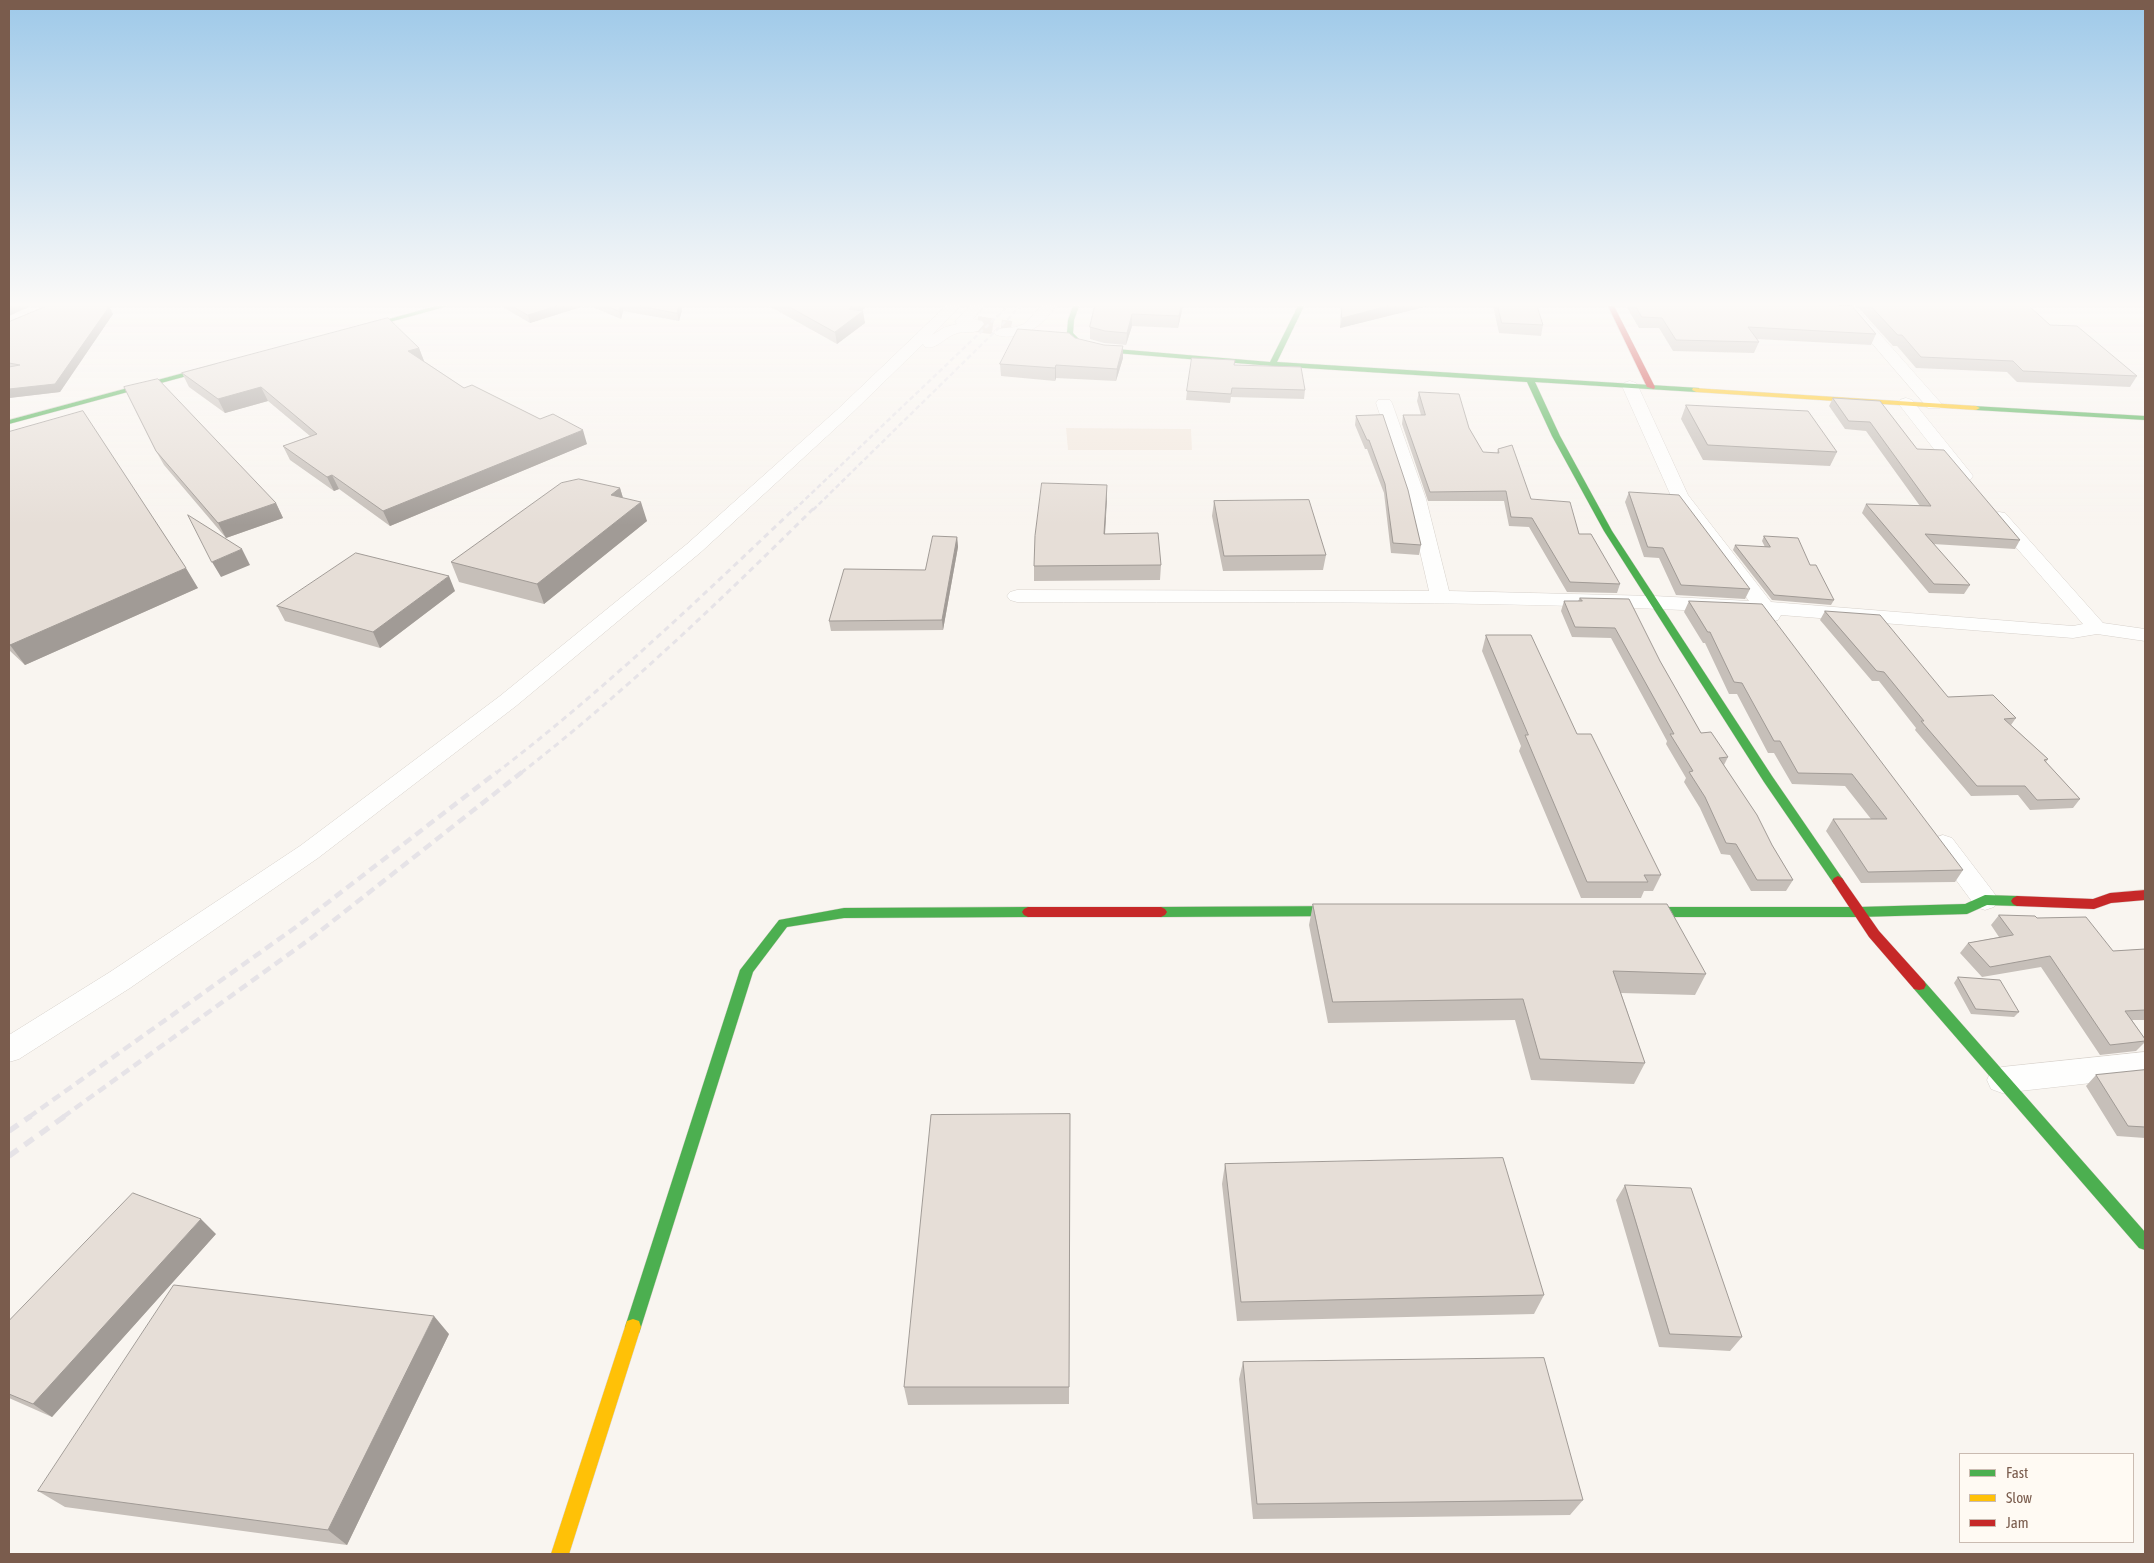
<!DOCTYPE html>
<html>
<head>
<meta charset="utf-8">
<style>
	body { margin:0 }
	#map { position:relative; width:2154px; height:1563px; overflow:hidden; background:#f9f5f0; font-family:"Asap Condensed",sans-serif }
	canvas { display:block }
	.frame { position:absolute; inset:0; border:10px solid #7a5c4d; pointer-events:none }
	.legend { position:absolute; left:1959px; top:1453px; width:175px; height:90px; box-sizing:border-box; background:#fffaf3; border:1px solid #cabbb1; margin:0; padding:6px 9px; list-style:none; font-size:15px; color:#7a5c4d }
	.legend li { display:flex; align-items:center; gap:10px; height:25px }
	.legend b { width:25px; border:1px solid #cabbb1 }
</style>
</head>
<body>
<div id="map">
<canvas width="2154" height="1563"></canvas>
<div class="frame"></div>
<ul class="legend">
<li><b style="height:6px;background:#4caf50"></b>Fast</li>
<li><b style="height:6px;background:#ffc107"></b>Slow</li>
<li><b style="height:6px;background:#c62828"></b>Jam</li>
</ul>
</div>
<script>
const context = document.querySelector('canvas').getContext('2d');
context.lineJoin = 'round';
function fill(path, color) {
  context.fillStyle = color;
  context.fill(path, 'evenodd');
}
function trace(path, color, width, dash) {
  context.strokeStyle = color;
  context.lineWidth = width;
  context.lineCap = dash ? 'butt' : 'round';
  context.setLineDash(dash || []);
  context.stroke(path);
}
const residential = new Path2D(`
	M1066,428L1191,429L1192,450H1068Z`);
const streetTunnel = new Path2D(`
	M977,324L1011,329`);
const street = new Path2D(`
	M946,306H961L932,335L945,327L957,324L955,321L970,306H985L973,319L982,321L984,324L978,331C971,333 964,331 958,333C945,336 938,350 925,347L923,344L850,415L701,552L516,706L318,858L130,988L19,1059L9,1062V1035L110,972L300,846L500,696L687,544L838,409Z
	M1042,306H1056C1041,327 1022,342 996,335L994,332L996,329L1016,327L1024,324Z
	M1840,306H1855L1940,402L1942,405L1940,408H1928Z
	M1630,381L1636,383L1638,386L1688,495L1771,602L2073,626L2083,624L1993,521L1990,517L1993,513L1999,512L2005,513L2103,623L2145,629V641L2097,634L2073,638L1781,615L1778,620C1769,623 1765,621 1759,614C1512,599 1265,603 1017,602L1010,600L1007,596L1010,592L1017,590L1429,591L1408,499L1376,403L1378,400H1390L1392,403L1426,499L1449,591L1654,596L1749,601L1671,496L1622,386L1624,383Z
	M1906,398L1912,400L1970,472L1973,476L1970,480L1964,481L1958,480L1898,403L1900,400Z
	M1943,835L1952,838L1994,893L1998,900L1994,907L1985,910L1976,907L1934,850L1930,844L1934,838Z
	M2145,1052V1077L2002,1093L1991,1089L1987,1080L1991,1071L2002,1067Z`);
const fast = new Path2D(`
	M436,306H448L353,332L350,330Z
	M1073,306H1079L1074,320L1073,333L1083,343L1104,348L1270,362L1298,306H1304L1277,362L1699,388L1700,390L1696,392L1535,382L1560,436L1612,531L1772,776L1842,878L1844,881L1842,884H1834L1764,782L1604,531L1552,436L1527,382L1272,366L1104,352L1079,345L1067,333L1068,320Z
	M217,364L224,366L9,424V420Z
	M1973,406L2145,416V420L1976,410L1972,408Z
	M1985,895L2017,896L2021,898L2023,901L2021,904L2017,906L1987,905L1967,914L1859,917H1633L1629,915L1627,912L1629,909L1633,907H1859L1965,904Z
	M1350,906L1354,908L1356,911L1354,914L1350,916L1161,917L1157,915L1155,912L1157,909L1161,907Z
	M1028,907L1032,909L1034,912L1032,915L1028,917L844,918L787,927L753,972L641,1327L639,1333L633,1335L627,1333L625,1327L740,970L779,920L844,908Z
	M1919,980L1924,981L2145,1232V1250L2139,1248L1914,989L1912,985L1914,981Z`);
const slow = new Path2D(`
	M1693,388L1976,406L1980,408L1976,410L1696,392L1692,390Z
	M633,1319L639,1321L641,1327L569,1554H551L625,1327L627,1321Z`);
const jam = new Path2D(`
	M1608,306H1614L1655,387L1654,389L1647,387Z
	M1838,876L1842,878L1879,931L1924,981L1926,985L1924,989L1919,990L1914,989L1869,937L1832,881L1834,878Z
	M2145,890V900L2111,903L2094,909L2017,906L2013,904L2011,901L2013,898L2017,896L2093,899L2110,893Z
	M1028,907H1161L1165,909L1167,912L1165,915L1161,917H1028L1024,915L1022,912L1024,909Z`);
const railFar3 = new Path2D(`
	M794,510L1008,306
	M813,510L1021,306`);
const railFar2 = new Path2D(`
	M496,773C602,692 698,600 795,508
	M521,773C625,692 720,601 814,508`);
const railFar1 = new Path2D(`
	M29,1117L296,927L497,772
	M63,1117L310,939L522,772`);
const rail = new Path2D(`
	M9,1131L31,1116
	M9,1156L65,1116`);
const wall = new Path2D(`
	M47,306H114L110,308L113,314L60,392L9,398V322Z
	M501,306H584L530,323Z
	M590,306H681L682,310L679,321L623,311L621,319Z
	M769,306H867L861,311L865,323L837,344Z
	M1095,306H1183L1178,328L1132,326L1126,345L1104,343L1090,339V327Z
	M1341,306H1428L1340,328Z
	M1493,306H1537L1543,325L1541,336L1499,333Z
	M1626,306H1852L1876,334L1871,345L1756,339L1759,342L1754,353L1673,351L1659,328H1639Z
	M1857,306H2029L2050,325L2137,376L2130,387L2017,382L2007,372L1916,368L1897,346H1893Z
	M1075,338L1104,345L1123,346V358L1116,381L1056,378L1055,381L1001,376L1000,364Z
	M419,348L424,361L464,388L587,444L390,526L339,489L334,491L290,460L283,446L310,436L268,401L225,413L189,387L182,373Z
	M1234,365L1305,390L1304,399L1231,397L1230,403L1186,400L1187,391Z
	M1419,392L1469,428L1483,452L1497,453L1498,449L1531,499L1579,534L1620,584L1617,593L1567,592L1529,527L1509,526L1504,501H1428L1402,424L1403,415H1421L1417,401Z
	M1833,398L1917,449L2020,540L2015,549L1933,544L1970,585L1964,594L1929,593L1862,513L1866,504L1920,506L1866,431L1845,429L1829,406Z
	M1686,405L1837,452L1830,466L1703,460L1681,419Z
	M1383,415L1421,545L1419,555L1391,553L1384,493L1367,449H1365L1355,425L1356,416Z
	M9,432L198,588L25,665L9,650Z
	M156,451L276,503L283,518L226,538L164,465Z
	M1107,485L1105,534L1161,565L1160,580L1034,581V566Z
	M620,488L623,498L647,521L544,604L459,582L451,562Z
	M1629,492L1750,589L1745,599L1676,595L1659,558L1644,557L1625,502Z
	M1214,501L1326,555L1323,570L1223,571L1212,516Z
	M1764,536L1810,565L1834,600L1831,605L1772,600L1733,550L1735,545L1765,547L1762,541Z
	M957,537L958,547L943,630L831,631L829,621L925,570Z
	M455,591L380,648L285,621L277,606Z
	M1580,598L1660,661L1701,733L1728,757L1724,765L1793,880L1786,891H1751L1730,855L1721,854L1700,808L1684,782L1686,778L1666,744L1667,741L1611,638L1572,637L1561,611L1564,601H1578Z
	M1689,601L1963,870L1955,882L1861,883L1826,831L1833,819H1871L1845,786L1792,784L1774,753H1768L1737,694H1729L1705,643H1703L1684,612Z
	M1825,611L1948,697L2016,718L2011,725L2048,759L2046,762L2080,799L2073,808L2030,810L2018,795L1971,796L1915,730L1916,728L1879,681H1872L1820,620Z
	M1486,635L1577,734L1661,875L1653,891H1644L1641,898H1581L1519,751L1521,746L1482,651Z
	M1313,904L1706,974L1695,995L1621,993L1645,1063L1634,1084L1531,1080L1515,1020L1328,1023L1309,925Z
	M1999,915L2037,918L2113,951L2145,949V1020H2132L2145,1039V1042L2136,1051L2100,1055L2041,967L1982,977L1960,953L1968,943L1999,937L1991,925Z
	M1958,977L2019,1012L2014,1017L1971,1014L1954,983Z
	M2145,1070V1138L2117,1136L2086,1086L2096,1075Z
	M1070,1114L1069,1404L908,1405L904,1387Z
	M1225,1164L1544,1295L1534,1314L1237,1321L1222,1184Z
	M1625,1185L1742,1337L1730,1351L1659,1347L1616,1200Z
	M216,1234L52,1417L9,1398V1321Z
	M449,1334L347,1545L65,1507L38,1491Z
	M1243,1362L1583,1500L1570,1515L1253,1519L1239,1379Z`);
const shadedWall = new Path2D(`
	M11,306H31L9,316V307Z
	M97,306H114L110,308L113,314L60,392L9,398V389Z
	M557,306H584L530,323L528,315Z
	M620,306H622L623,311L621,319L619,311Z
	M679,306H681L682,310L679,321L677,313Z
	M852,306H867L851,320L849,309Z
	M1181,306H1183L1178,328L1179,316Z
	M1388,306H1428L1340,328L1342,318Z
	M863,311L865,323L837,344L835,332Z
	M1132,314V326L1126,345L1127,333Z
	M1123,346V358L1116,381L1117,369Z
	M419,348L424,361L413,364L408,351Z
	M1056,365V378L1055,381V368Z
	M261,387L268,401L225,413L218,399Z
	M583,430L587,444L390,526L383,511Z
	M332,475L339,489L334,491L327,477Z
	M1107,485V500L1104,549V534Z
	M620,488L626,508L611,495Z
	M641,502L647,521L544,604L537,584Z
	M276,503L283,518L226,538L218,523Z
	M957,537L958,547L943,630L942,620Z
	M242,549L250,565L221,577L212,562Z
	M186,568L198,588L25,665L10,645Z
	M449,576L455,591L380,648L373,632Z
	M201,1219L216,1234L52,1417L33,1404Z
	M434,1316L449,1334L347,1545L328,1530Z`);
const building = new Path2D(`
	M47,306H102L109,307L55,384L9,389V367L20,365L9,363V322Z
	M512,306H557L528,315Z
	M607,306H620L619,311Z
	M640,306H679L677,313Z
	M788,306H852L849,309L863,311L835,332Z
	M1095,306H1181L1179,316L1132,314L1127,333L1105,331L1090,327Z
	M1342,306H1388L1342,318Z
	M1498,306H1537L1543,325L1502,323Z
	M1636,306H1852L1876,334L1748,327L1759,342L1676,340L1662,318L1642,317Z
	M1871,306H2029L2050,325L2077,326L2137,376L2023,371L2013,361L1921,357L1902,335H1898Z
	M388,318L419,348L408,351L464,388L472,385L540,419L553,414L583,430L383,511L332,475L327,477L283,446L317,434L261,387L218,399L182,373Z
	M1018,329L1069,333L1075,338L1104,345L1123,346L1117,369L1056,365L1055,368L1000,364Z
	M1192,358L1235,360L1234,365L1301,367L1305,390L1232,388L1231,394L1187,391Z
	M158,379L276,503L218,523L156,451L124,387Z
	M1419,392L1459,394L1469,428L1483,452L1499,453L1498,449L1512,445L1531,499L1570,502L1579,534H1591L1620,584L1570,582L1532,518L1511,517L1506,491L1430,492L1403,415H1425Z
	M1833,398L1880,401L1917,449L1944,450L2020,540L1925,534L1970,585L1934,584L1866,504L1931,506L1870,422L1849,421Z
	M1686,405L1808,411L1837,452L1708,445Z
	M83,411L186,568L10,645L9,643V432Z
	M1383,415L1408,490L1421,545L1393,543L1385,484L1369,440H1367L1356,416Z
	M579,479L620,488L611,495L641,502L537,584L451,562L561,483Z
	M1042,483L1107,485L1104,534L1158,533L1161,565L1034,566L1035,536Z
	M1629,492L1679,495L1750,589L1681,585L1663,548L1648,547Z
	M1309,500L1326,555L1224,556L1214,501Z
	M188,515L242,549L212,562Z
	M933,536L957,537L942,620L829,621L844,569L925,570Z
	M1764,536L1798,538L1810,565H1816L1834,600L1774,595L1735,545L1770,547Z
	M356,553L449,576L373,632L277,606Z
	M1580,598L1629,599L1660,661L1701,733L1711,732L1728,757L1719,758L1757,815L1772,845L1793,880H1757L1736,844L1726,843L1705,797L1689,772L1693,771L1670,734H1674L1615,628L1575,627L1564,601H1582Z
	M1689,601L1762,604L1963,870L1868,872L1833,819H1887L1852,774L1798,773L1780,741H1774L1742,683L1734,682L1710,632H1708Z
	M1825,611L1880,615L1948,697L1993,695L2016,718L2004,719L2048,759L2044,760L2080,799L2037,800L2025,786H1977L1921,721H1924L1884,672L1877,671Z
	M1486,635H1531L1577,734H1591L1661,875H1644L1648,882H1587L1525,735H1528Z
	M1313,904H1667L1706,974L1613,971L1645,1063L1540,1059L1523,999L1333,1002Z
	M1999,915L2035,916L2037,918L2086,917L2113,951L2145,949V1010L2125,1011L2145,1039V1041L2110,1045L2050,956L1990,967L1968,943L2013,935Z
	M1958,977L2000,980L2019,1012L1976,1009Z
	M2145,1070V1127L2128,1126L2096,1075Z
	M1070,1114L1069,1387H904L931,1115Z
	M1503,1158L1544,1295L1241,1302L1225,1164Z
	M1625,1185L1691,1188L1742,1337L1670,1334Z
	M133,1193L201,1219L33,1404L9,1394V1321Z
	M174,1285L434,1316L328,1530L38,1491Z
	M1544,1358L1583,1500L1257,1504L1243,1362Z`);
fill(residential, '#f2e8de');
trace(streetTunnel, '#d9cfc7', 16, [16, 8]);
trace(street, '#d7d1cb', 1);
trace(fast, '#d9d2cb', 1);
trace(slow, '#d9d2cb', 1);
trace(jam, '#d9d2cb', 1);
fill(street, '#fefefd');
fill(fast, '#4caf50');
fill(slow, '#ffc107');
fill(jam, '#c62828');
trace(railFar3, '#e6e3e7', 2.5, [5, 3]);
trace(railFar2, '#e6e3e7', 3, [6, 4.5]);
trace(railFar1, '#e6e3e7', 4.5, [9, 5.5]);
trace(rail, '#e6e3e7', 5.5, [11, 8]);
fill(wall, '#c6bfb9');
fill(shadedWall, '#a19b96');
fill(building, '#e6ded7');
trace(building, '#a19b96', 1);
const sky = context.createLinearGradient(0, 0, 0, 525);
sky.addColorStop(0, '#9ec9e9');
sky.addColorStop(0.58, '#fcfaf8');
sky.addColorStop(1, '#fcfaf800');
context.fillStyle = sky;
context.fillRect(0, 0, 2154, 525);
</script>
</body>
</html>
